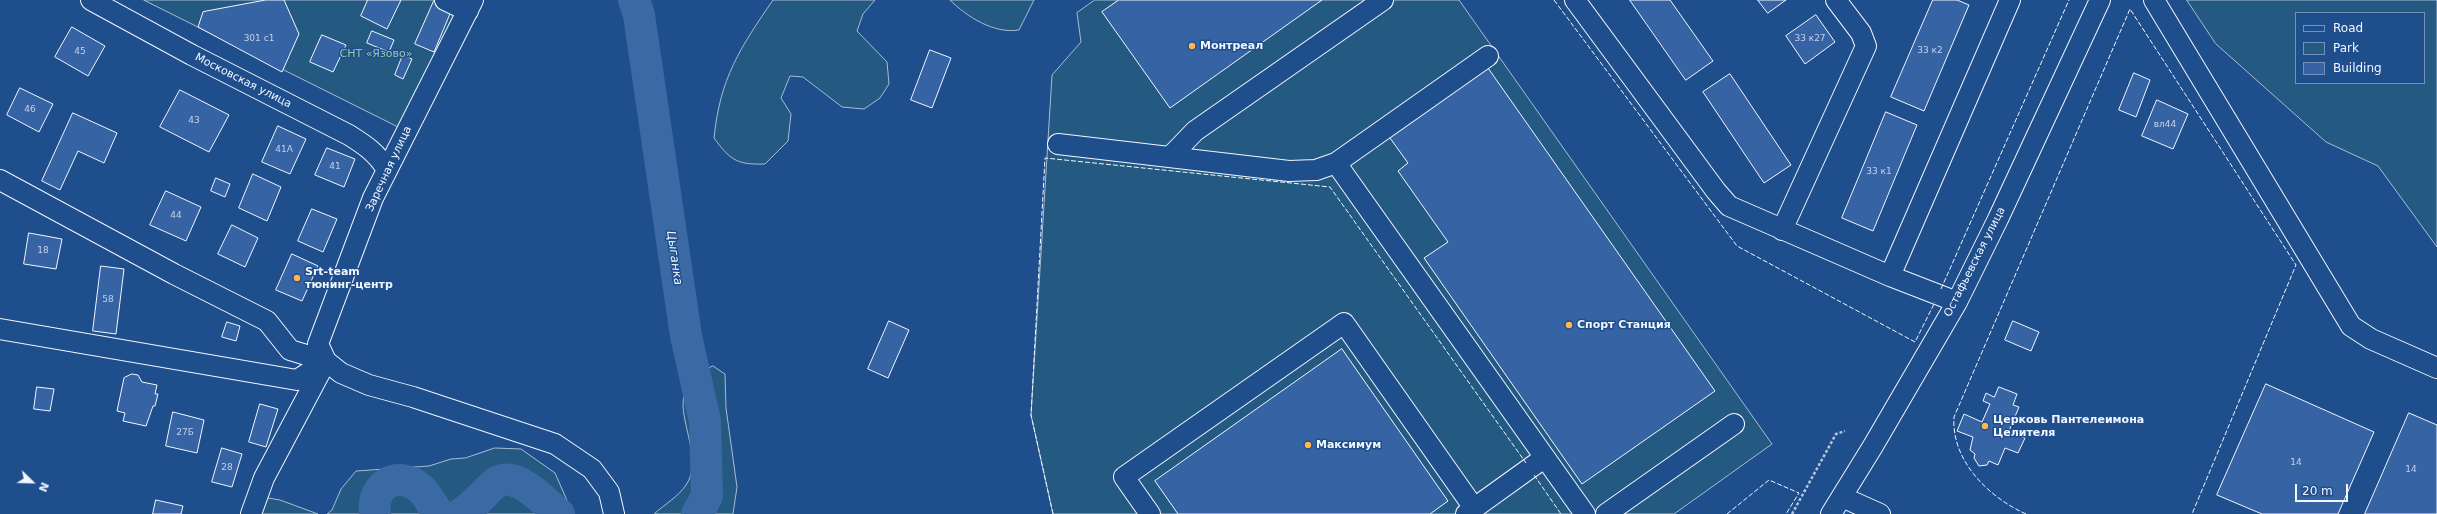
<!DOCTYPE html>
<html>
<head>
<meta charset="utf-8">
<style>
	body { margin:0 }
	#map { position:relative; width:2437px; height:514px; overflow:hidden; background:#1f4e8c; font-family:"DejaVu Sans",sans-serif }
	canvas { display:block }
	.legend { position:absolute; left:2295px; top:12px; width:130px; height:72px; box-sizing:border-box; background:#1f4e8c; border:1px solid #7391ba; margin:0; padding:5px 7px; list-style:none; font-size:12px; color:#f2f6ff }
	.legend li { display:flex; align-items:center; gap:8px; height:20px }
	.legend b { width:20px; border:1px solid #7391ba }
	.north { position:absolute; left:12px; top:462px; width:40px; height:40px; -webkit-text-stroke:3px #1f4e8c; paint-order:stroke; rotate:113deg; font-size:11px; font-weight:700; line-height:16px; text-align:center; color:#f2f6ff }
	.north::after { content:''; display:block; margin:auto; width:14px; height:18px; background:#f2f6ff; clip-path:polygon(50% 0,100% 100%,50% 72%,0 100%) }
	.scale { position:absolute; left:2295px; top:484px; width:53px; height:18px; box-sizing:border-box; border:2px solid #f2f6ff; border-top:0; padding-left:5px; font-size:12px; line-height:14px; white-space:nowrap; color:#f2f6ff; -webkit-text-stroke:3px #1f4e8c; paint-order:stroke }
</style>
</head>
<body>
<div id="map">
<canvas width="2437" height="514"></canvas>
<ul class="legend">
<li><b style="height:5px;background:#1f4e8c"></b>Road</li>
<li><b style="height:11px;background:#245a82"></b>Park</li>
<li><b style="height:11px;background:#3563a3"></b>Building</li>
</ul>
<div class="north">N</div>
<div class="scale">20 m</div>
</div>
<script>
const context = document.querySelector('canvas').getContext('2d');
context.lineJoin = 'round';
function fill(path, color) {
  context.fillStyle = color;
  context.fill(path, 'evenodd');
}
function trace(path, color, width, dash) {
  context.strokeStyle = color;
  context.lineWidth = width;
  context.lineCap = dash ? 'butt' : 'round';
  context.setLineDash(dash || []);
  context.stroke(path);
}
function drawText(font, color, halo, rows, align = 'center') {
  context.font = font + ' "DejaVu Sans",sans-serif';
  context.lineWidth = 3;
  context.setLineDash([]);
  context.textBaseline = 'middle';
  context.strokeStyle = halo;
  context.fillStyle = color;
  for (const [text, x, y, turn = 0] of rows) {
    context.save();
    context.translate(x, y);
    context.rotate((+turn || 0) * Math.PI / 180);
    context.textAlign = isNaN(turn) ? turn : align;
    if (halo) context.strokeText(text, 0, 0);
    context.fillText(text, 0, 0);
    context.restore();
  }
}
const green = new Path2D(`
	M144,0H460L405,130Z
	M773,0H875L863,14L857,31L887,62L889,84L880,98L864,109L842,107L803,77L790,76L781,98L791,114L788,141L765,164C737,165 730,160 714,138C720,78 740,48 773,0Z
	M950,0H1034L1019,30C994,34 967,17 950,0Z
	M1095,0H1459L1772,444L1674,514H1053L1031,415L1052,75L1081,42L1077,13Z
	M2187,0H2437V247L2378,166L2326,142L2216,44ZM2296,13H2424V83H2296Z
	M713,366L725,374L726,408L737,487L733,514H654C665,504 678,497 686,485C701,464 684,429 683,406C683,400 684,394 685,388L704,371Z
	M495,448L521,449L555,473L573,514H327L332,510L341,489L356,471L429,466L451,459L465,458Z
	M268,498L280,500L318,514H261Z`);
const river = new Path2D(`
	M634,0L639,15L686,336L705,421L707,496L697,514
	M375,514C371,485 397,469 421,489C428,495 432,506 439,514
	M461,514C474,506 482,495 493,485C514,466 544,502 559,514`);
const building = new Path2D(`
	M266,0H284L299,34L282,72L198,27L203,12Z
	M368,0H401L387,29L361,16Z
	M1119,0H1322L1170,108L1102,12Z
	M1630,0H1670L1713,61L1686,80Z
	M1758,0H1786L1768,13Z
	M1933,0H1957L1969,5L1924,111L1891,97Z
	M434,1L452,9L434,52L415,44Z
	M1816,15L1835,42L1805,64L1786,36Z
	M72,27L105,46L88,76L55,57Z
	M372,31L394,40L389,52L367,43Z
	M322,35L346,45L333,72L310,62Z
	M930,50L951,58L932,108L911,100Z
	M403,55L412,59L403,79L395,75Z
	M1488,68L1715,391L1582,484L1424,258L1448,242L1398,171L1408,163L1390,138Z
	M2134,73L2150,80L2136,117L2119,110Z
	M1730,74L1791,165L1764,183L1703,92Z
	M20,88L53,104L39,132L7,115Z
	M180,90L229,115L209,152L160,127Z
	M2157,100L2188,114L2173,149L2142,136Z
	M1886,112L1917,125L1873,231L1842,218Z
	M73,113L117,133L104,163L78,151L60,190L42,181Z
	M278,126L306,139L290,174L262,162Z
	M327,148L355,159L344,187L315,175Z
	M253,174L281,187L267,221L239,208Z
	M216,178L230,184L225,197L211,191Z
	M166,191L201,207L186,241L150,225Z
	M312,209L337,219L323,252L298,241Z
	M232,225L258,238L245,267L218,254Z
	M29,233L62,239L56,269L24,264Z
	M292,254L318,266L302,301L276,290Z
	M101,266L124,269L116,334L93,331Z
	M889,321L909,330L888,378L868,369Z
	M2013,321L2039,332L2031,351L2005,340Z
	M227,322L240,326L236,341L222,337Z
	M1342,349L1448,501L1430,514H1178L1155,481Z
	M132,374L138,375L142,382L157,385L155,394H158L155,406H153L146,426L123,421L125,413L117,411L124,378Z
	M2266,384L2374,432L2338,514H2262L2217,495Z
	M37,387L54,389L50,411L34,409Z
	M1999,387L2017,394L2013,405L2019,407L2009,431L2025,438L2018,453L2005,448L1998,465L1989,461L1987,465L1979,466L1974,458L1975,454L1970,450L1973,437L1957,431L1964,414L1982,422L1990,404L1983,401L1986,393L1994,397Z
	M260,404L278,409L266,447L249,442Z
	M173,412L204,420L197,453L166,446Z
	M2409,413L2437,425V514H2365Z
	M222,448L242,454L232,487L212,482Z
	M156,500L183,506L181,514H153Z`);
const path = new Path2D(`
	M1792,514L1836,434L1845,431`);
const minor = new Path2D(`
	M91,0L192,55L349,135C365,145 377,153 387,170
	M445,0L468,11
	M473,0L373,198L318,344L326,361L341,373L369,385L413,397L555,444L592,469L609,492L614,514
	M1575,0L1716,191L1729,206L1890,276L1957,302
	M2154,0L2351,326L2371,339L2437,368
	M1058,144L1289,171L1316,170L1336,163L1488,56
	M1170,157L1195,131L1383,0
	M1336,163L1585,514
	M0,180L174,274L267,321L290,350L326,361
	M1782,230L1866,46L1861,33L1836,0
	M1890,276L2010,0
	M0,329L297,380L326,361
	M1842,497L1880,514
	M251,514L264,478L325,363
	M1150,514L1124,477L1344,323L1474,508
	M1466,514L1544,458
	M1606,514L1734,424
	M1831,514L1873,446L1957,302L1998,219L2100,0`);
const fence = new Path2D(`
	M1554,0L1737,246L1915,342L1935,302
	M1941,289L2069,0
	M1534,475L1561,514
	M1053,514L1031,415L1045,158L1330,187L1526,463
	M1727,514L1769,480L1799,493L1786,514
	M2026,514C1988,497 1951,460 1954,417L2130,9L2296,265L2192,514`);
const markers = [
	[1192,46,4,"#ffb74d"],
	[297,278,4,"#ffb74d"],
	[1569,325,4,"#ffb74d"],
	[1985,426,4,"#ffb74d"],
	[1308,445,4,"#ffb74d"]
];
const numberNames = [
	["301 с1",259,39],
	["33 к27",1810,39],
	["33 к2",1930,51],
	["45",80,52],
	["46",30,110],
	["43",194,121],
	["вл44",2165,125],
	["41А",284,150],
	["41",335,167],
	["33 к1",1879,172],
	["44",176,216],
	["18",43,251],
	["58",108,300],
	["27Б",185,433],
	["14",2296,463],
	["28",227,468],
	["14",2411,470]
];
const poiNames = [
	["Монтреал",1200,46],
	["Srt-team",305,272],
	["тюнинг-центр",305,285],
	["Спорт Станция",1577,325],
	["Церковь Пантелеимона",1993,420],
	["Целителя",1993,433],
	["Максимум",1316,445]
];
const parkNames = [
	["СНТ «Язово»",376,54]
];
const streetNames = [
	["Московская улица",243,81,27],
	["Заречная улица",389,169,-65],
	["Остафьевская улица",1975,262,-63]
];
const waterNames = [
	["Цыганка",674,258,82]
];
fill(green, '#245a82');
trace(green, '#a8bbd7', 1);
trace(river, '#3b69a3', 32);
fill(building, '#3563a3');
trace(building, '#f2f6ff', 1);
trace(minor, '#f2f6ff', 22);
trace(path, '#b3c4dc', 2.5, [3, 2]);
trace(minor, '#1f4e8c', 20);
trace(fence, '#f2f6ff', 1, [5, 2]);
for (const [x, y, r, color] of markers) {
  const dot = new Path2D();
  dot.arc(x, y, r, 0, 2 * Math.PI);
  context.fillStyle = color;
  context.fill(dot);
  trace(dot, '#1f4e8c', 1.5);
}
drawText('9px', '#c3d1e8', null, numberNames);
drawText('bold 11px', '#f2f6ff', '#1f4e8c', poiNames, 'left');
drawText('11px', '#97c8a6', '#1f4e8c', parkNames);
drawText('11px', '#f2f6ff', '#1f4e8c', streetNames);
drawText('italic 12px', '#f2f6ff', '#1f4e8c', waterNames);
</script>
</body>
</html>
